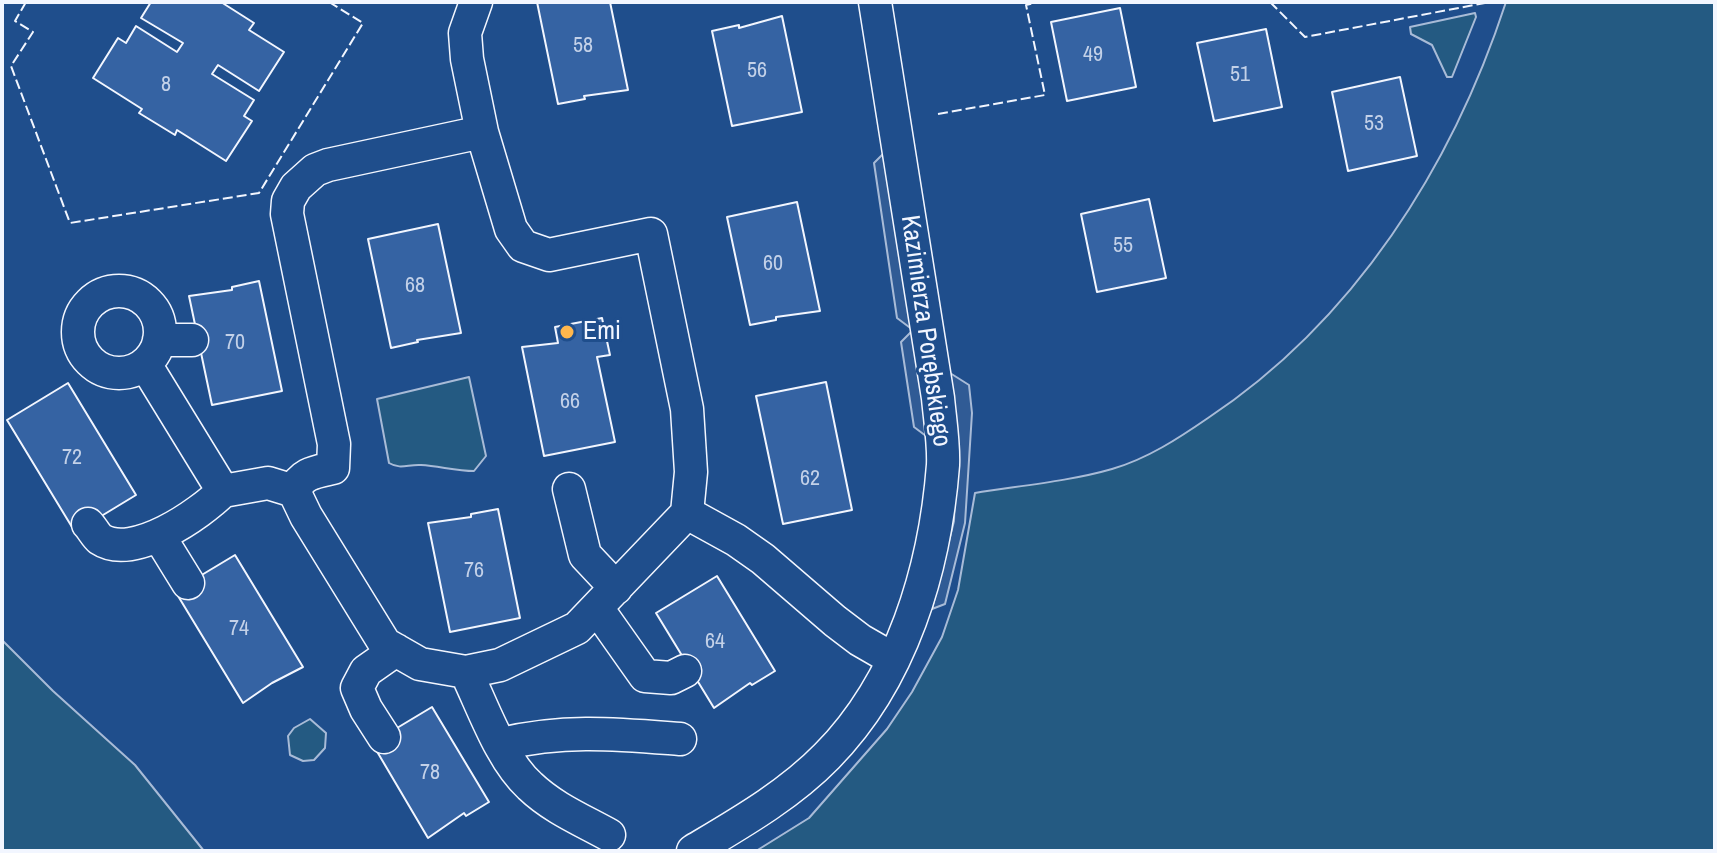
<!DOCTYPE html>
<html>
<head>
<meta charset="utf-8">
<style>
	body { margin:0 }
	#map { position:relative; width:1717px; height:853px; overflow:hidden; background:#1f4e8c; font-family:"Archivo Narrow",sans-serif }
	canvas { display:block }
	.frame { position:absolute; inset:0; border:4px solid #f2f6ff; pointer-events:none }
</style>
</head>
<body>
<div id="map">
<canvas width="1717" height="853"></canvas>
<div class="frame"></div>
</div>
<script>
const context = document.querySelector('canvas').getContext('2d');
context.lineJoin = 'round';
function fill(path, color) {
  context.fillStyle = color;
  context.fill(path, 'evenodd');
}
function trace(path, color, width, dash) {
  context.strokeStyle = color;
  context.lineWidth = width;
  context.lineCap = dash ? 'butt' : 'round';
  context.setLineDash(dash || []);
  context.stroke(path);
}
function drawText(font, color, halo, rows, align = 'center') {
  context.font = font + ' "Archivo Narrow",sans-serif';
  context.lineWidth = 6;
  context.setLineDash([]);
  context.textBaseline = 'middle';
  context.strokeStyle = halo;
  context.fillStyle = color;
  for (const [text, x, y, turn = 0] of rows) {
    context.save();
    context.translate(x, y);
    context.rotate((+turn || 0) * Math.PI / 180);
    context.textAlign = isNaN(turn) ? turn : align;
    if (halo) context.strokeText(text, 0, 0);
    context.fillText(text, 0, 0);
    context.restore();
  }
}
const green = new Path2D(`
	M1506,2H1715V851H756L809,818L887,729L912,692L942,637L958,590L975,493C1018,486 1071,481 1112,469C1147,459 1179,438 1208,418C1354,321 1452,167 1506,2Z
	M1475,13L1476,17L1452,77H1447L1432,45L1411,34L1410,27Z
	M469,377L486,456L474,471C456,471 439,466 421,465C408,464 401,470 389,463L377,399Z
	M2,640L53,691L135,765L204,851H2Z
	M310,719L326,733L325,748L314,760L303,761L290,755L288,736L294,728Z`);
const parking = new Path2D(`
	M885,152L914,330L930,439L914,427L901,342L913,330L897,318L874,163Z
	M950,373L969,385L972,413L965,523L945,604L932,609L954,521L957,431Z`);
const building = new Path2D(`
	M151,2H221L254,23L249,30L284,52L259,91L218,65L212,74L254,100L244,116L252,121L226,161L177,130L175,135L139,113L142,109L93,78L118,38L126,43L136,26L177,52L183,43L141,18Z
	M537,2H610L628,90L584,96L585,99L558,104Z
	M1120,8L1136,87L1067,101L1051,22Z
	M782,16L802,112L732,126L712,31L739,25V28Z
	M1266,29L1282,107L1214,121L1197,43Z
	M1400,77L1417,156L1348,171L1332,92Z
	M1149,199L1166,278L1097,292L1081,214Z
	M797,202L820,311L776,317V320L750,325L727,217Z
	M438,224L461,333L417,340L418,342L391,348L368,239Z
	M259,281L282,391L212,405L189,296L232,290V287Z
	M602,318L610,355L597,357L615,442L544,456L522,347L558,343L555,327Z
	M826,382L852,510L783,524L756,396Z
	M68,383L136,495L75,532L7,420Z
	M498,509L520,618L450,632L428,523L471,517V514Z
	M235,555L303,667L272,683L243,703L175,591Z
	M717,576L775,671L752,685L750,683L714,708L656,613Z
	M432,707L489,802L466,816L464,813L428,838L372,743Z`);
const minor = new Path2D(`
	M78 332a41 41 0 1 1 82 0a41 41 0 1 1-82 0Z
	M159,340H192
	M145,364L223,491L268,483L294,491L306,516L385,644L420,664L466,672L500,665L577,628L687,513L691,472L687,409L651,234L549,255L523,246L511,229L482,132L467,59L465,33L476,2
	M569,489L585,555L616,588
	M294,491C302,473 315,472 333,468L334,444L287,214L288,201L296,187L315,170L328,165L482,132
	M687,513L736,540L763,559L835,621L860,640L893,659
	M88,524C92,528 96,536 100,539C133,561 200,514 223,491
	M159,536L188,583
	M597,608L645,676L671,678L685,671
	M466,672C483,707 501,760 530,786C553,808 582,820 609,835
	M384,737L366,709L357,688L366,671L396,650
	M501,744C566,729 615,734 680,739
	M693,851C740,823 789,795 827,756C902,680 935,569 943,465C944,444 940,420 938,398L875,2`);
const fence = new Path2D(`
	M26,2L15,21L33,32L11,66L70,223L259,193L363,23L329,2
	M1270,2L1305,37L1490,2
	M938,114L1045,95L1026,5L1039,2`);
const markers = [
	[567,332,8,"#ffb74d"]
];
const numberNames = [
	["58",583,46],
	["49",1093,55],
	["56",757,71],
	["51",1240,75],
	["8",166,85],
	["53",1374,124],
	["55",1123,246],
	["60",773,264],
	["68",415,286],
	["70",235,343],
	["66",570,402],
	["72",72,458],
	["62",810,479],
	["76",474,571],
	["74",239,629],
	["64",715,642],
	["78",430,773]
];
const streetNames = [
	["Kazimierza Porębskiego",925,331,82]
];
const poiNames = [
	["Emi",583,332]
];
fill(green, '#245a82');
trace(green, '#a8bbd7', 2);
fill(parking, '#305b95');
trace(parking, '#a8bbd7', 2);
fill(building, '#3563a3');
trace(building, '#f2f6ff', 2);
trace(minor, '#f2f6ff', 35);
trace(minor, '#1f4e8c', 32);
trace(fence, '#f2f6ff', 2, [10, 4]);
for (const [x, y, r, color] of markers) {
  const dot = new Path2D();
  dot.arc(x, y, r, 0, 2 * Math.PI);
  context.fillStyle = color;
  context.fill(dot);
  trace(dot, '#1f4e8c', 3);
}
drawText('22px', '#c3d1e8', null, numberNames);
drawText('26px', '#f2f6ff', '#1f4e8c', streetNames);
drawText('26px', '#f2f6ff', '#1f4e8c', poiNames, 'left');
</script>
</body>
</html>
